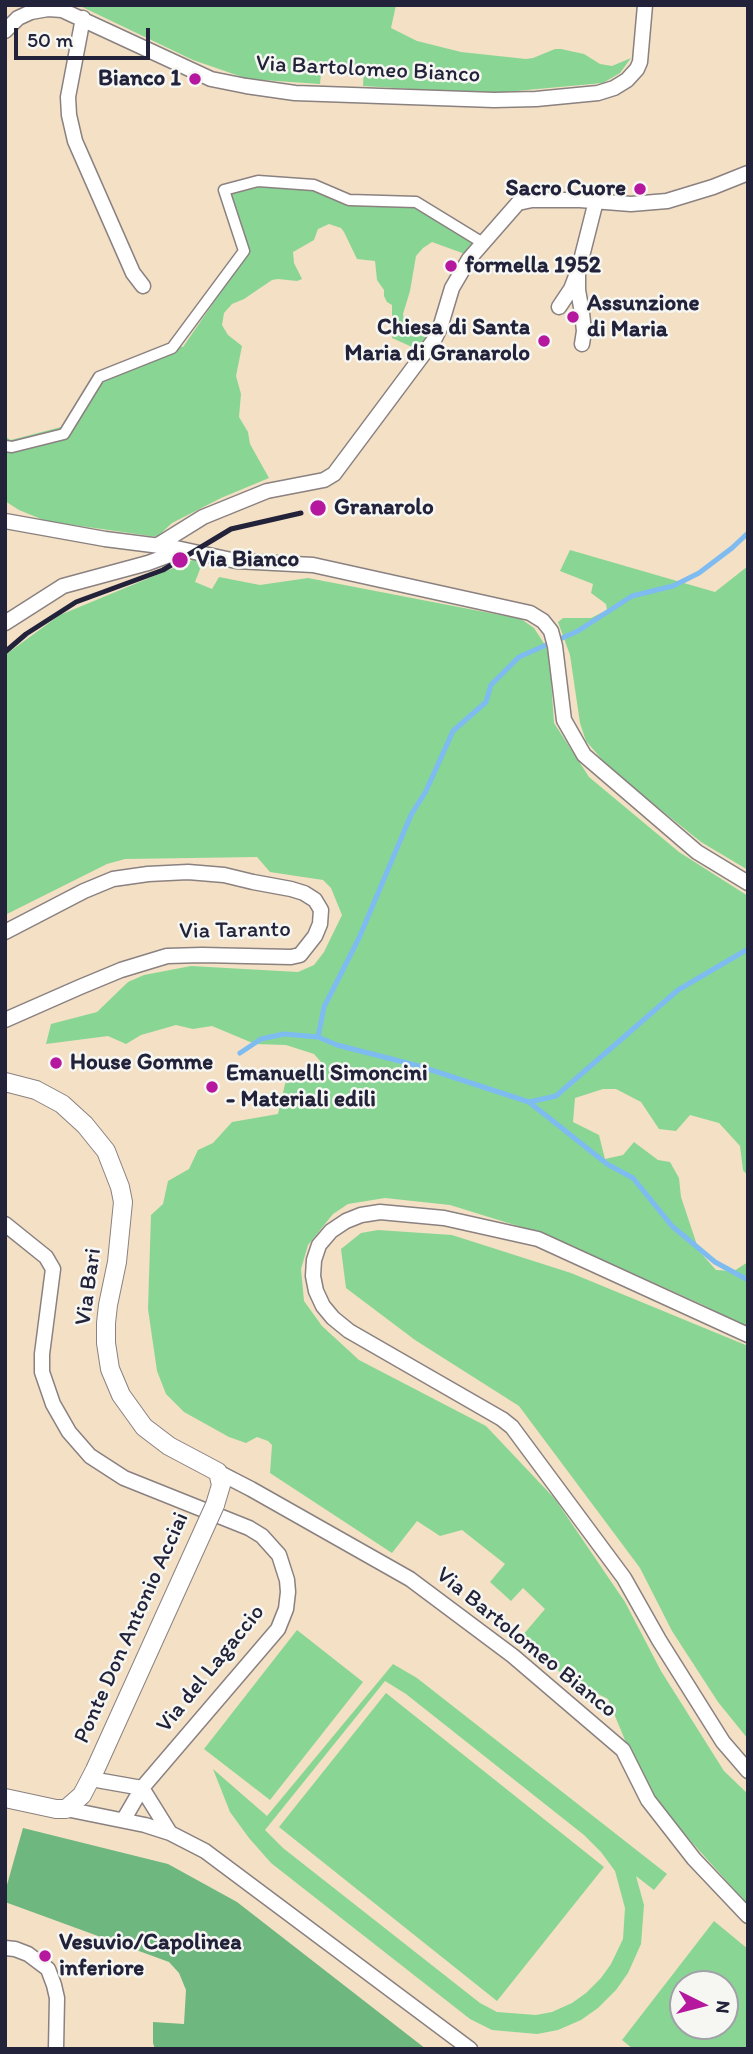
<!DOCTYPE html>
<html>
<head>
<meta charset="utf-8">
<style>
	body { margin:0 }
	#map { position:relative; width:753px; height:2054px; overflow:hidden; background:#f3e0c5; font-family:Itim,sans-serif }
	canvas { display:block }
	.frame { position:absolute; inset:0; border:7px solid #22223b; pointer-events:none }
	.north { position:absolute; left:669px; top:1970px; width:70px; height:70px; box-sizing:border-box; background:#f6f6f2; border:2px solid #a1a1a9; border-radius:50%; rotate:96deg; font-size:19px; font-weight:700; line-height:28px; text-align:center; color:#22223b }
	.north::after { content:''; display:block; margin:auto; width:24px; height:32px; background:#b5179e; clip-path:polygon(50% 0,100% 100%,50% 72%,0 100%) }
	.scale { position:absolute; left:14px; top:28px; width:136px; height:32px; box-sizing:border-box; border:4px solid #22223b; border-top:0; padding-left:9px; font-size:21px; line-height:24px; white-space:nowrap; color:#22223b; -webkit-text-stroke:5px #f6f6f2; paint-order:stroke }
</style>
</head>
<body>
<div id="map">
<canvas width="753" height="2054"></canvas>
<div class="frame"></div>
<div class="north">N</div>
<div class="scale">50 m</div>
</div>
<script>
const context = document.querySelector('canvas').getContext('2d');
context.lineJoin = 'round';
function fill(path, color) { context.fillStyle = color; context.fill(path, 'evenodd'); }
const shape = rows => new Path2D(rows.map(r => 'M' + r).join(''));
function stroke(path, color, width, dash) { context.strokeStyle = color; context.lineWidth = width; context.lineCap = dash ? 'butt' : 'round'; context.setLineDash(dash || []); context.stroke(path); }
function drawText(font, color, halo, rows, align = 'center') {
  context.font = font + ' Itim,sans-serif'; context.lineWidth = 5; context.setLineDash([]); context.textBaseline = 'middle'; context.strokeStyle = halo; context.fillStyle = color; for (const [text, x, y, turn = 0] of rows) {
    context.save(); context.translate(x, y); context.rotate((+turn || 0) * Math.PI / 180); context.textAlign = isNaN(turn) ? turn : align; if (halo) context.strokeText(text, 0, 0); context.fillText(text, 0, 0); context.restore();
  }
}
const green = shape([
	[78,5,396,5,391,28,417,41,461,52,526,59,533,58,555,49,561,49,584,54,600,64,612,66,631,58,620,73,603,83,505,92,461,92,363,86,364,66,322,64,320,84,248,79,193,60],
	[268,185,311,190,414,206,475,244,465,254,432,242,423,248,416,256,410,291,403,314,404,319,408,323,433,327,419,350,392,338,392,305,387,302,384,296,384,290,377,280,375,261,357,259,344,232,341,228,329,224,318,229,314,240,293,252,294,263,302,279,297,281,278,279,272,280,244,299,232,304,224,313,222,325,228,335,242,346,236,376,241,394,239,417,248,432,250,444,269,478,221,498,172,523,157,537,46,521,19,510,5,501,5,437,11,440,61,427,93,375,169,344,183,347,249,251,231,194],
	[570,550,715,592,748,566,748,870,701,842,611,770,586,741,580,723,570,655,558,622,563,618,591,618,607,610,606,604,591,593,593,584,560,571],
	[195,559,202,564,195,582,212,589,219,577,260,585,308,578,521,619,534,628,549,651,554,723,589,777,679,852,748,896,748,1176,743,1170,740,1146,719,1123,690,1115,676,1131,659,1129,641,1102,616,1089,603,1089,575,1098,573,1122,599,1135,605,1159,623,1155,634,1142,658,1160,670,1162,679,1178,681,1197,699,1251,716,1270,734,1271,748,1262,748,1328,701,1304,547,1235,450,1205,385,1198,348,1204,333,1214,308,1245,301,1269,304,1301,322,1326,359,1360,486,1426,555,1499,625,1602,661,1671,724,1771,748,1794,748,1905,671,1819,639,1774,608,1699,569,1680,525,1642,522,1636,545,1609,523,1588,511,1601,490,1582,505,1564,462,1530,440,1536,417,1521,392,1553,270,1473,272,1445,268,1441,257,1437,246,1443,229,1437,184,1412,166,1394,157,1371,148,1309,151,1215,163,1204,168,1181,189,1169,198,1150,213,1143,232,1122,278,1114,286,1080,319,1067,321,1062,314,1054,286,1045,255,1044,212,1026,193,1029,176,1025,141,1035,126,1044,108,1036,46,1044,51,1024,97,1012,128,982,144,975,191,966,298,972,314,965,324,952,342,915,331,888,323,880,270,872,257,857,125,859,107,864,5,915,5,655,60,615],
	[378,1230,452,1235,571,1273,748,1346,748,1739,718,1702,672,1631,640,1568,519,1406,415,1340,346,1288,341,1249,361,1233],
	[297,1630,363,1682,270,1800,204,1749],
	[393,1664,417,1678,667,1874,654,1890,636,1876,644,1905,641,1944,628,1973,616,1990,598,2008,581,2020,558,2030,537,2034,492,2030,470,2019,271,1863,249,1838,230,1812,213,1769,267,1816],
	[385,1681,406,1694,584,1835,601,1852,615,1871,625,1908,623,1939,611,1964,601,1978,586,1993,572,2003,552,2012,536,2015,497,2012,480,2003,283,1848,265,1830],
	[386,1693,604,1867,497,2001,279,1827],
	[714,1921,748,1949,748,2049,633,2049,622,2040],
	[683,1984,725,1984,725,2026,683,2026]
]);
const forest = shape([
	[23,1828,168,1864,237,1902,426,2049,155,2049,153,2043,153,2022,184,2024,186,1990,179,1973,169,1962,5,1902,5,1892]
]);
const stream = shape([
	[318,1037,324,1007,359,938,411,815,426,791,453,731,486,702,491,685,519,657,578,631,632,596,673,586,699,573,732,548,748,533],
	[240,1053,261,1039,284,1034,318,1037,337,1045,419,1066,529,1102,607,1164,633,1178,672,1226,715,1262,748,1280],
	[529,1102,556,1096,678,990,748,949]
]);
const pedestrian = shape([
	[5,446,12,447,64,434,99,377,172,348,244,251,224,190,258,181,314,185,349,200,416,202,483,243]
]);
const minor = shape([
	[83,18,68,97,69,115,75,141,133,273,143,286],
	[5,31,18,18,31,12,48,9,62,10,211,79,246,86,295,93,494,100,536,99,598,93,614,88,627,80,637,69,640,62,645,5],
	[559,307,571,289,576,276],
	[582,344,584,331,582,313,578,290,578,272,596,201],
	[5,521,105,539,176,548,236,561,313,565,530,613,543,621,551,631,555,646,564,720,584,755,697,852,748,883],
	[158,545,203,517,267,491,324,480,334,474,434,340,440,328,452,288,469,259,518,203,532,200,580,200,631,204,667,201,713,187,748,173],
	[5,623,63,586,148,563,167,556,176,548],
	[5,932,84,891,113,879,148,874,188,872,224,875,253,882,291,889,304,893,315,900,321,910,320,924,315,936,300,955,291,957,202,955,167,956,121,970,80,987,5,1020],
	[5,1224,46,1257,53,1269,42,1354,42,1372,53,1404,69,1432,90,1456,124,1478,249,1528,262,1536,279,1555,287,1580,288,1592,286,1609,278,1629,142,1788,124,1819],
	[748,1335,538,1239,444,1218,380,1212,361,1215,346,1221,331,1231,319,1245,314,1260,313,1276,316,1291,323,1306,333,1318,349,1331,502,1419,512,1427,624,1578,659,1640,723,1742,748,1771],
	[218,1472,251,1489,410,1579,513,1656,623,1750,648,1800,694,1859,748,1916],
	[91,1779,142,1788,170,1833],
	[66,1809,145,1825,170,1833,205,1851,470,2049],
	[5,1948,15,1949,28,1954,48,1969,54,1985,57,1998,56,2049]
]);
const tertiary = shape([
	[5,1082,36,1090,62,1104,85,1125,106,1151,120,1187,123,1202,117,1262,108,1305,106,1323,106,1343,110,1369,121,1395,144,1427,169,1446,218,1472,221,1485,215,1505],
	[5,1798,56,1809,66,1809,82,1795,95,1770]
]);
const rail = shape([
	[5,652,26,634,76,602,163,570,231,529,301,513]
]);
const tertiaryBridge = shape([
	[95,1770,215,1505]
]);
const markers = [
	[195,79,7,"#b5179e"],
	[640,189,7,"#b5179e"],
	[451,266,7,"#b5179e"],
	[573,317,7,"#b5179e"],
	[544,341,7,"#b5179e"],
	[318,508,9,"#b5179e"],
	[180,560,9,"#b5179e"],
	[56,1063,7,"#b5179e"],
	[212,1087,7,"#b5179e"],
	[45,1956,7,"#b5179e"]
];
const streetNames = [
	["Via Bartolomeo Bianco",368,70,3],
	["Via Taranto",235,931,-1],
	["Via Bari",89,1287,-82],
	["Ponte Don Antonio Acciai",132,1628,-66],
	["Via Bartolomeo Bianco",526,1643,39],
	["Via del Lagaccio",211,1669,-51]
];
const poiNames = [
	["Bianco 1",181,79,"right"],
	["Sacro Cuore",626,189,"right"],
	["formella 1952",465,266],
	["Assunzione",587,304],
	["di Maria",587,330],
	["Chiesa di Santa",530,328,"right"],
	["Maria di Granarolo",530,354,"right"],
	["Granarolo",334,508],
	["Via Bianco",196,560],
	["House Gomme",70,1063],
	["Emanuelli Simoncini",226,1074],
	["- Materiali edili",226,1100],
	["Vesuvio/Capolinea",59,1943],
	["inferiore",59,1969]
];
fill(green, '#89d694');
fill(forest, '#6eb77e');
stroke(stream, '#7ebbf1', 5);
stroke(pedestrian, '#8a8180', 13);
stroke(minor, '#8a8180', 17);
stroke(tertiary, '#8a8180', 20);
stroke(pedestrian, '#fff', 10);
stroke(minor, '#fff', 14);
stroke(tertiary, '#fff', 18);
stroke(rail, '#22223b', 5);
stroke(tertiaryBridge, '#8a8180', 20, []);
stroke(tertiaryBridge, '#fff', 18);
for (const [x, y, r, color] of markers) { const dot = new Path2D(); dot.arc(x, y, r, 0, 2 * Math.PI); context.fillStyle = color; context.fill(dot); stroke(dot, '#f6f6f2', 2.5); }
drawText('23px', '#22223b', '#f6f6f2', streetNames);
drawText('bold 23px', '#22223b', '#f6f6f2', poiNames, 'left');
</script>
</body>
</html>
